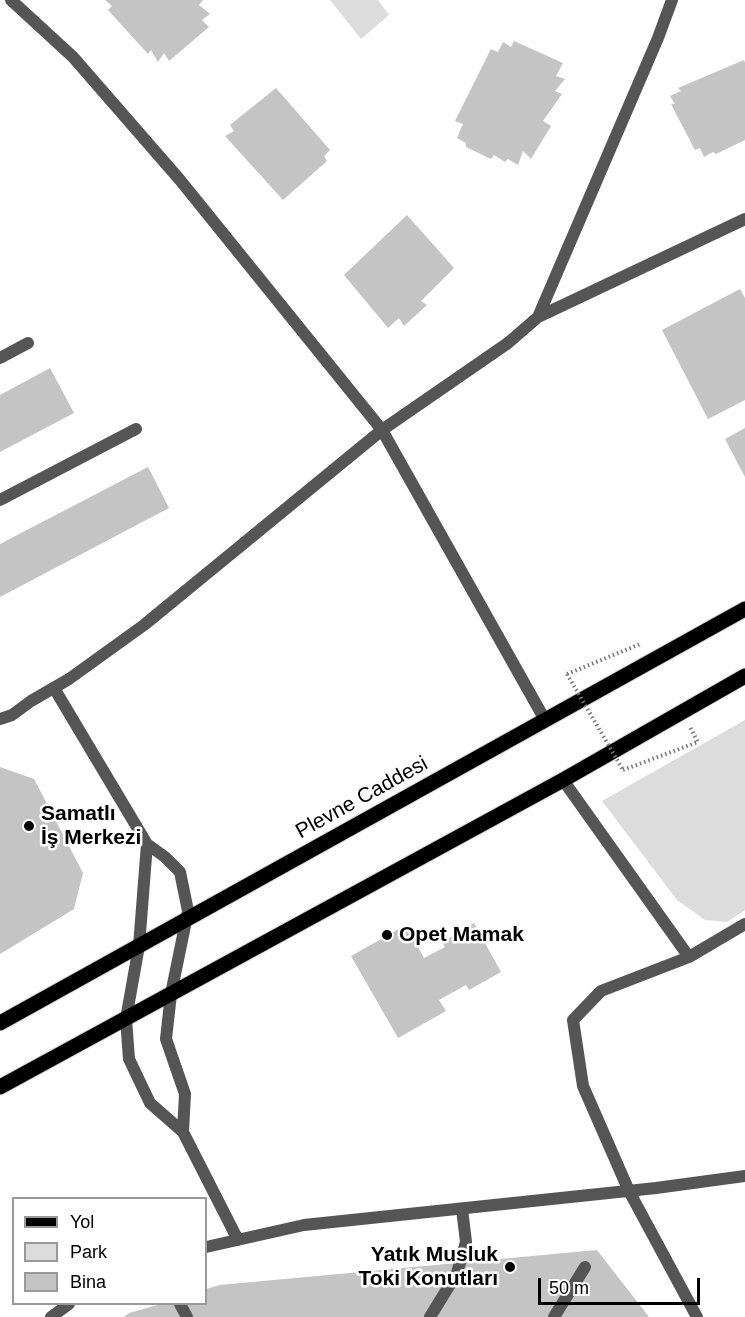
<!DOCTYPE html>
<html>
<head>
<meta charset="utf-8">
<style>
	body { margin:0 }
	#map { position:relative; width:745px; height:1317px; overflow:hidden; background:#fff; font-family:Arial,sans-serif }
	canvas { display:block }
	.legend { position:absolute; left:12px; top:1197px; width:195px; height:108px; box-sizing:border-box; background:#fff; border:2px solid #999; margin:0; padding:8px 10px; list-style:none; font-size:18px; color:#000 }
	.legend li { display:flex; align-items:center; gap:12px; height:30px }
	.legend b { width:30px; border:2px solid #999 }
	.scale { position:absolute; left:538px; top:1278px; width:162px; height:27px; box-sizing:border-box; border:3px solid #000; border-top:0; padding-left:8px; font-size:18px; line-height:21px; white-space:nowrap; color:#000; -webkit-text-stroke:4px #fff; paint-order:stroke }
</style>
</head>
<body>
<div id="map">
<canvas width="745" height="1317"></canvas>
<ul class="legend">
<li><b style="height:8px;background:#000"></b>Yol</li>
<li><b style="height:16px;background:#dcdcdc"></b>Park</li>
<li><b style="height:16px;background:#c4c4c4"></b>Bina</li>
</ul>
<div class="scale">50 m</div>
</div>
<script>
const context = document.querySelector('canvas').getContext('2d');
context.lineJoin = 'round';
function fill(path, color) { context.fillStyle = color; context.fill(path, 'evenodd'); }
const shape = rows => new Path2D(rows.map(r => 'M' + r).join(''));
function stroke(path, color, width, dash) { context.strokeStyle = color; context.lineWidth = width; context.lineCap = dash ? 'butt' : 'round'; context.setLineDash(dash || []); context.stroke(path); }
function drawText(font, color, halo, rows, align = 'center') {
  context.font = font + ' Arial,sans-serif'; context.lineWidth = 5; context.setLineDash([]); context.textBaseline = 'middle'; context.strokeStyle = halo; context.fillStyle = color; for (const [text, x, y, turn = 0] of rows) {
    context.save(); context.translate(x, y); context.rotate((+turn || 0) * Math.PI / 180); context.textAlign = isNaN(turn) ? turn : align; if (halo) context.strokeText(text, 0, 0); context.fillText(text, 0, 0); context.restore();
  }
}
const green = shape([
	[330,0,378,0,389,15,361,39],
	[745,720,745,910,727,922,705,920,677,900,602,801]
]);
const building = shape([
	[105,0,203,0,199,5,210,14,202,20,209,27,169,61,164,53,158,62,151,50,148,54,108,10,112,6],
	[514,41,563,63,556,76,565,79,555,91,562,94,543,121,551,126,531,159,523,151,518,165,508,159,505,162,494,155,491,159,466,147,466,143,457,138,463,124,455,121,491,49,498,52,503,42,511,47],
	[744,60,745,63,745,140,716,154,713,152,704,157,700,148,695,150,671,104,675,104,670,96,681,91,678,88],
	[276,88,330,150,324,156,327,161,283,200,225,136,234,131,230,125],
	[407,215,454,268,421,301,427,305,404,326,399,318,388,328,344,275],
	[740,289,745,298,745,400,708,419,662,330],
	[50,368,74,413,0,452,0,395],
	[745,428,745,477,725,439],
	[148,467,169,508,0,597,0,544],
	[0,767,34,779,83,873,74,909,0,954],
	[474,923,501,972,469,990,466,985,439,1000,446,1011,398,1038,351,956,406,925,424,958,445,947,442,942],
	[597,1250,649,1317,124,1317,129,1313,161,1304,206,1304,206,1289,220,1285]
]);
const path = shape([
	[567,674,640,644,641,646],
	[623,770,698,742,690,727]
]);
const service = shape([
	[0,358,28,343],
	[0,500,136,429],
	[430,1317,457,1273,466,1242,462,1209],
	[554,1317,585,1267]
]);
const minor = shape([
	[11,0,73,57,180,180,382,430,545,720],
	[538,317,658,38,672,0],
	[54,688,147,844,165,857,180,872,188,911,171,994,166,1039,185,1094,183,1132],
	[0,719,12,715,31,701,69,679,144,625,382,430,508,343,538,317,745,219],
	[563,780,689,957],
	[147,844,139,946,126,1019,129,1059,150,1103,183,1132,238,1240],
	[206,1247,304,1225,656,1188,745,1176],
	[180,1304,187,1317],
	[51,1317,69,1304],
	[697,1317,629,1191,583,1086,573,1020,601,991,689,957,745,924]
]);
const primary = shape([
	[0,1023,745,609],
	[0,1087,563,780,745,676]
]);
const pathBridge = shape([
	[567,674,623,770]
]);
const markers = [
	[29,826,6,"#000"],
	[387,935,6,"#000"],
	[510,1267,6,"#000"]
];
const streetNames = [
	["Plevne Caddesi",362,798,-29]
];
const poiNames = [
	["Samatlı",41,814],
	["İş Merkezi",41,838],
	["Opet Mamak",399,935],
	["Yatık Musluk",498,1255,"right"],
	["Toki Konutları",498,1279,"right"]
];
fill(green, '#dcdcdc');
fill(building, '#c4c4c4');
stroke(primary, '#dbdbdb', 17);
stroke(path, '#777', 4, [1.5, 3]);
stroke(service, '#555', 12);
stroke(minor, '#555', 12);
stroke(primary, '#000', 15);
stroke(pathBridge, '#777', 4, [1.5, 3]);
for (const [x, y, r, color] of markers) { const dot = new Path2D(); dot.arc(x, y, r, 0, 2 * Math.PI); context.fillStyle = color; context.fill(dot); stroke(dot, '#fff', 2); }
drawText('21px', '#000', '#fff', streetNames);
drawText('bold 21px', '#000', '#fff', poiNames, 'left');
</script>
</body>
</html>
